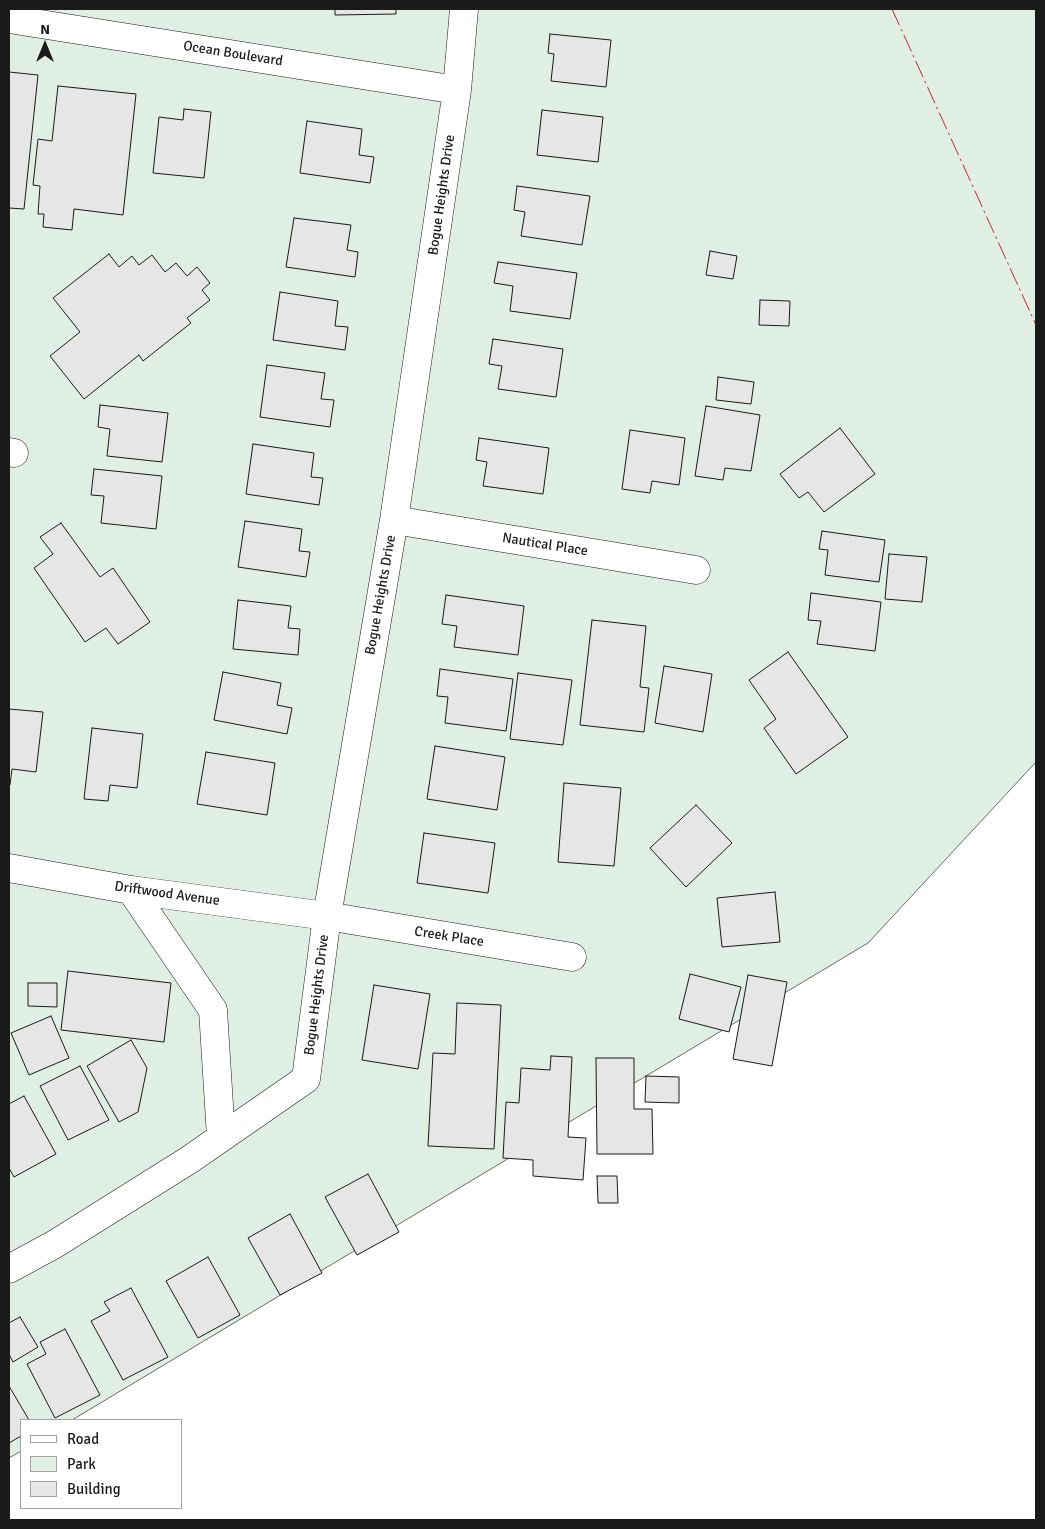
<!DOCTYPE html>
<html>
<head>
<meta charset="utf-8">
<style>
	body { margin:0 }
	#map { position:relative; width:1045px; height:1529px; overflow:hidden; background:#fff; font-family:Signika,sans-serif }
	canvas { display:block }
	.frame { position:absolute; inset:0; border:10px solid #1a1a1a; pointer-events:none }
	.legend { position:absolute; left:20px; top:1419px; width:162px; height:90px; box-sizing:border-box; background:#fff; border:1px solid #a3a3a3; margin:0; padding:6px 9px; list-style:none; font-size:15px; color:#1a1a1a }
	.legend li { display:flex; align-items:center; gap:10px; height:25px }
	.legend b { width:25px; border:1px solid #a3a3a3 }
	.north { position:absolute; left:20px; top:20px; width:50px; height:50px; -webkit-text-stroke:4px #fff; paint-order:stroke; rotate:0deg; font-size:14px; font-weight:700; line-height:20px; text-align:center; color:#1a1a1a }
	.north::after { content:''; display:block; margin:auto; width:18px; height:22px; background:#1a1a1a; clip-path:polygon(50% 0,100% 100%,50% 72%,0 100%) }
</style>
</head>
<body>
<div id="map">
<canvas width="1045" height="1529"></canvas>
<div class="frame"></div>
<ul class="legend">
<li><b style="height:6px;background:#fff"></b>Road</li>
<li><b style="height:14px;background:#e0efe3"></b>Park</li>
<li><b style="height:14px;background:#e6e6e6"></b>Building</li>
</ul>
<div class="north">N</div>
</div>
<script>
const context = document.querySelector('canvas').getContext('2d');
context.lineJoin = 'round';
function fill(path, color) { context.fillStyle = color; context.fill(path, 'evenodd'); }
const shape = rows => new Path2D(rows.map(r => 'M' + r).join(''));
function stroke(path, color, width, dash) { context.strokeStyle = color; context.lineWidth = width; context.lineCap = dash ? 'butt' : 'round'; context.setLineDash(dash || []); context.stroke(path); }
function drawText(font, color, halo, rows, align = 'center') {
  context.font = font + ' Signika,sans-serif'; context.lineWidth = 4; context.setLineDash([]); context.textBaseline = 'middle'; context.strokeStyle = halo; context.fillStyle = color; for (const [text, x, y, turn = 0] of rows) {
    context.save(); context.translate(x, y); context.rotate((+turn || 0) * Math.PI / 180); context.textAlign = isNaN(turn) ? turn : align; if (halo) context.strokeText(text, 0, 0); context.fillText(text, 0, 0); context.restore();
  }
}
const green = shape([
	[9,9,1036,9,1036,762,868,943,72,1420,21,1420,21,1451,9,1458,9,9]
]);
const building = shape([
	[335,9,396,9,396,14,335,15,335,9],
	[550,34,611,40,606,87,551,81,554,54,548,53,550,34],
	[9,72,38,75,24,209,9,208,9,72],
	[58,86,136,94,123,215,74,209,72,230,43,227,44,214,38,214,40,186,33,185,38,139,52,141,58,86],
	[184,109,211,112,204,178,153,173,159,117,183,120,184,109],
	[542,110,603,117,598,162,537,155,542,110],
	[307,121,362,129,359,155,374,157,370,183,300,173,307,121],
	[517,186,590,196,582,245,521,236,525,212,514,210,517,186],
	[294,218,351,225,347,250,358,252,355,277,286,267,294,218],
	[710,251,737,256,733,279,706,275,710,251],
	[109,254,119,267,132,256,139,265,152,255,165,272,176,263,187,276,197,267,210,283,202,290,210,300,187,318,191,323,143,361,139,355,84,399,50,356,80,332,53,298,109,254],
	[498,262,577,273,570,319,510,311,513,286,494,283,498,262],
	[280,292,338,301,335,326,348,327,345,350,273,340,280,292],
	[760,300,790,301,789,326,759,325,760,300],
	[493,339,563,349,556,397,498,389,502,366,489,364,493,339],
	[267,365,325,373,321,399,334,400,330,427,260,417,267,365],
	[718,377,754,382,751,404,716,400,718,377],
	[100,405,168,413,162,462,107,456,110,429,98,427,100,405],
	[706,406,760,415,751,471,725,468,723,480,695,476,706,406],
	[840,428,875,474,824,512,808,492,799,498,780,474,840,428],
	[630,430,685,438,679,485,652,481,650,493,622,489,630,430],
	[479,438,549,448,543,494,483,486,487,462,476,460,479,438],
	[253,444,314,453,311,477,323,478,319,505,246,494,253,444],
	[94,469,162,476,156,529,101,523,104,496,91,495,94,469],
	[245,521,302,529,299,551,310,552,306,577,238,567,245,521],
	[61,523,100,577,113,568,150,622,118,644,106,628,85,642,34,568,53,554,40,537,61,523],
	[822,531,885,540,879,582,825,575,828,550,819,549,822,531],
	[889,554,927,557,922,602,885,599,889,554],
	[811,593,881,602,875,651,817,644,821,621,808,620,811,593],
	[446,595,524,606,518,655,454,647,457,626,442,624,446,595],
	[238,600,291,606,288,628,300,629,298,655,233,649,238,600],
	[592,620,646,626,640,687,649,688,644,732,580,725,592,620],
	[788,652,848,737,796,774,764,728,776,719,749,680,788,652],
	[664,666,712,674,703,732,655,723,664,666],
	[440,669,513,679,506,731,445,723,448,697,437,696,440,669],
	[223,672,281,683,277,705,292,708,287,734,214,720,223,672],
	[518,673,572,680,563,745,510,739,518,673],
	[9,709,43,712,36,772,12,769,10,785,9,785,9,709],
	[92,728,143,734,137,788,110,785,108,801,84,799,92,728],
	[435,746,505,757,497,810,427,799,435,746],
	[206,752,275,763,267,815,197,804,206,752],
	[564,783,621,788,614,866,558,862,564,783],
	[696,805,732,843,686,887,650,848,696,805],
	[424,833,495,843,488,893,417,883,424,833],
	[775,892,780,942,722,947,717,898,775,892],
	[68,971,171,983,164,1042,61,1030,68,971],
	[690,974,741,987,729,1032,679,1019,690,974],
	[748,975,787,982,772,1066,733,1059,748,975],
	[28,983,57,983,57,1007,28,1006,28,983],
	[374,985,430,994,418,1069,362,1060,374,985],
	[457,1003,501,1005,494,1149,428,1146,433,1053,455,1054,457,1003],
	[51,1016,69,1058,29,1075,11,1033,51,1016],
	[131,1040,147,1068,138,1112,119,1122,87,1066,131,1040],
	[551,1056,572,1057,568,1137,586,1138,583,1180,533,1176,533,1160,503,1158,506,1102,519,1103,521,1068,550,1070,551,1056],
	[596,1058,634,1058,634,1109,652,1109,653,1154,597,1154,596,1058],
	[80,1066,109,1120,68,1140,40,1086,80,1066],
	[646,1076,679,1077,679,1103,645,1102,646,1076],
	[24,1096,56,1154,14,1177,9,1168,9,1104,24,1096],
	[368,1174,399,1232,357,1255,325,1197,368,1174],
	[597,1176,617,1176,618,1203,598,1203,597,1176],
	[290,1214,322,1273,280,1295,248,1238,290,1214],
	[208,1257,240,1315,198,1338,166,1281,208,1257],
	[131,1288,168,1357,123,1380,91,1321,110,1311,104,1302,131,1288],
	[20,1317,38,1347,13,1362,9,1354,9,1323,20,1317],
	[65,1329,100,1395,55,1418,27,1364,46,1354,40,1342,65,1329],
	[9,1386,29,1420,21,1420,21,1436,9,1443,9,1386]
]);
const street = shape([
	[9,19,457,90],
	[9,452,14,453],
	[394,520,696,570],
	[9,868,131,890,327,916,572,957],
	[131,890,213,1010,221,1137],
	[9,1269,55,1244,189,1160,306,1079,327,916,394,520,457,90,464,9]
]);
const power = shape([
	[892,9,1036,325]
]);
const streetNames = [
	["Ocean Boulevard",233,54,9],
	["Bogue Heights Drive",442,195,-82],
	["Nautical Place",545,545,9],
	["Bogue Heights Drive",381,595,-80],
	["Driftwood Avenue",167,894,8],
	["Creek Place",449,937,9],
	["Bogue Heights Drive",317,995,-83]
];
fill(green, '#e0efe3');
stroke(green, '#6a6a6a', 1);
fill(building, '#e6e6e6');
stroke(building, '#1a1a1a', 1);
stroke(street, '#1a1a1a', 29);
stroke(street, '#fff', 28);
stroke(power, '#c62828', 1, [18, 4, 2.5, 4]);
drawText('14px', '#1a1a1a', '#fff', streetNames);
</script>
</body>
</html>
